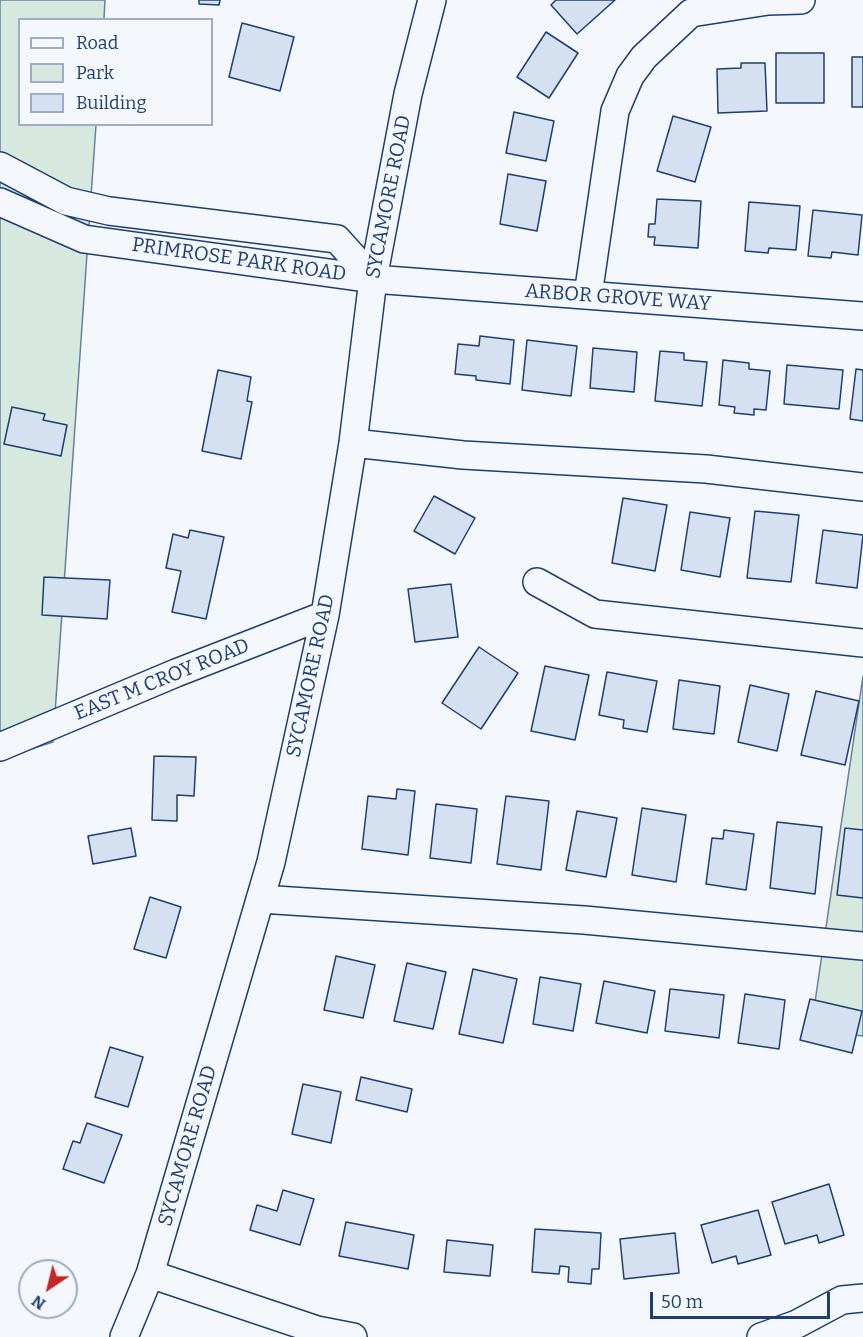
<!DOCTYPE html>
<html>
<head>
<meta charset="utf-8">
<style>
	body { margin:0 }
	#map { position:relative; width:863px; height:1337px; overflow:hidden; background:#f4f7fb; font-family:Bitter,serif }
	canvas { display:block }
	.legend { position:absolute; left:18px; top:18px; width:195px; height:108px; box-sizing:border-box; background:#f4f7fb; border:2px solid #9eadc5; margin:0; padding:8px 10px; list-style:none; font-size:18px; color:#1d3f73 }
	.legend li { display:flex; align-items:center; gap:12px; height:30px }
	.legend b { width:30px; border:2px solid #9eadc5 }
	.north { position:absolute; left:18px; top:1259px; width:60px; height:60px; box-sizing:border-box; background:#f4f7fb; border:2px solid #9eadc5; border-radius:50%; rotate:215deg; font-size:16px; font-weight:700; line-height:24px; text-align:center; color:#1d3f73 }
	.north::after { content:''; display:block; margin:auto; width:21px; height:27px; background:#c62828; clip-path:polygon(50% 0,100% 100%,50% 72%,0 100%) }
	.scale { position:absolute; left:650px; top:1292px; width:180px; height:27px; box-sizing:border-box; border:3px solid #1d3f73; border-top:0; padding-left:8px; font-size:18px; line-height:21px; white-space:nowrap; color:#1d3f73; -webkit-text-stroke:4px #f4f7fb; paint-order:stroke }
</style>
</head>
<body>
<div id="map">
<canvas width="863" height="1337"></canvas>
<ul class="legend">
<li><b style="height:8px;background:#f4f7fb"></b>Road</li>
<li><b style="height:16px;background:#d7e8df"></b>Park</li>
<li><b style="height:16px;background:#d5e0f0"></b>Building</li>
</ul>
<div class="north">N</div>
<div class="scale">50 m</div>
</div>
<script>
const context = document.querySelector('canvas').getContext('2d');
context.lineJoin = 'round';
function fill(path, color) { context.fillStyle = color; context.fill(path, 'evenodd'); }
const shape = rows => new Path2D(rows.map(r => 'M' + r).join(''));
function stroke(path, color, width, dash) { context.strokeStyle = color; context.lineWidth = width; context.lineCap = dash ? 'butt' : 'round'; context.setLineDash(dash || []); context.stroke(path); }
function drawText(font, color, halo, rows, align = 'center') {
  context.font = font + ' Bitter,serif'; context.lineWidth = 4.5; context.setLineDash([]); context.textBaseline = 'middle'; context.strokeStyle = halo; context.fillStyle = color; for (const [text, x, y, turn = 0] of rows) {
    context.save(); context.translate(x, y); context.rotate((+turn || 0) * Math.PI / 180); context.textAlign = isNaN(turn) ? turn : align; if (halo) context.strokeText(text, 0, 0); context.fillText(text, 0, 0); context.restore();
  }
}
const green = shape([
	[0,0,105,0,104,19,20,20,20,124,96,125,53,742,0,759,0,0],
	[863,676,863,1036,811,1029,863,676]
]);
const building = shape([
	[199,0,220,0,219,5,199,4,199,0],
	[556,0,615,0,577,34,551,5,556,0],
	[242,23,294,37,280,91,229,77,242,23],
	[546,32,578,53,549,98,517,77,546,32],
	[776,53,824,53,824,103,776,103,776,53],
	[852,57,863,57,863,107,852,107,852,57],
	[741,63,765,63,767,111,718,113,717,69,741,68,741,63],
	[514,112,554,121,546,161,506,153,514,112],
	[673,116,711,127,695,182,657,171,673,116],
	[508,174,546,181,537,231,500,224,508,174],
	[657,199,701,201,698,248,654,245,655,237,648,237,649,224,655,224,657,199],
	[749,202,800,206,796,250,769,248,768,253,745,251,749,202],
	[813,210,862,215,858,255,832,252,831,258,808,256,813,210],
	[480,336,514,340,510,384,476,380,476,376,455,374,458,344,479,346,480,336],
	[527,340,577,346,571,396,522,390,527,340],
	[593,348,637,352,634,392,590,388,593,348],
	[660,351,684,353,684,360,707,362,702,406,655,401,660,351],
	[723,360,749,363,749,369,770,371,766,410,754,409,754,415,734,413,735,407,719,405,723,360],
	[787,365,843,370,839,409,784,404,787,365],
	[856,369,863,370,863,421,850,419,856,369],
	[218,370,251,377,247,401,252,402,241,459,202,451,218,370],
	[12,407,45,414,43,420,67,425,61,456,4,444,12,407],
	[434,496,475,518,455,554,414,531,434,496],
	[623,498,667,505,655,571,612,563,623,498],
	[755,511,799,515,791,582,747,578,755,511],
	[690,512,730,518,720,577,681,570,690,512],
	[190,530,224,537,206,619,172,612,181,571,166,568,173,534,188,538,190,530],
	[823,530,863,535,857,588,816,583,823,530],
	[44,577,110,580,107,619,42,615,44,577],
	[451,584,458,637,415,642,408,589,451,584],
	[479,647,518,673,481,729,442,703,479,647],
	[545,666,589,675,575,740,531,731,545,666],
	[607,672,657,681,647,732,623,728,624,720,599,715,607,672],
	[679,680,720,686,714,734,673,729,679,680],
	[750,685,789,694,777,751,738,742,750,685],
	[816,691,859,701,845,765,801,755,816,691],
	[154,756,196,757,194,796,177,795,177,821,152,820,154,756],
	[397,789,415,791,408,855,362,849,368,796,396,799,397,789],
	[506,796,549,801,541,870,497,864,506,796],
	[436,804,477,809,471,863,430,858,436,804],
	[642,808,686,815,676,882,632,875,642,808],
	[577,811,617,818,606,877,566,870,577,811],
	[777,822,822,827,815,894,770,888,777,822],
	[131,828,136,856,93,864,88,836,131,828],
	[845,828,863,830,863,898,837,895,845,828],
	[724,830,754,834,746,890,706,884,712,838,723,839,724,830],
	[150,897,181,907,166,958,134,949,150,897],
	[336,956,375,965,363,1018,324,1010,336,956],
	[407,963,446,972,433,1029,394,1021,407,963],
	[473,969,517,979,503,1043,459,1034,473,969],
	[540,977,581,984,573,1031,533,1024,540,977],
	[604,981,655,991,647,1033,596,1023,604,981],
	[670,989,724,995,719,1038,665,1031,670,989],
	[745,994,785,1000,779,1049,738,1043,745,994],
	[810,999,862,1011,852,1053,800,1040,810,999],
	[110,1047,143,1057,128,1107,95,1097,110,1047],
	[361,1077,412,1089,407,1112,356,1100,361,1077],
	[303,1084,341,1092,331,1143,292,1134,303,1084],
	[87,1123,122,1135,104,1183,63,1169,73,1141,80,1143,87,1123],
	[829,1184,844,1235,819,1243,817,1235,785,1244,772,1202,829,1184],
	[283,1190,314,1199,300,1245,250,1230,257,1205,277,1211,283,1190],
	[758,1210,771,1255,738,1264,736,1256,712,1263,701,1225,758,1210],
	[346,1222,414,1235,408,1269,339,1256,346,1222],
	[535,1229,601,1233,599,1269,592,1269,591,1284,568,1282,569,1267,560,1266,559,1274,532,1272,535,1229],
	[675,1233,679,1273,624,1279,620,1239,675,1233],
	[447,1240,493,1245,490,1276,444,1272,447,1240]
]);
const minor = shape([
	[0,166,66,201,109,211,337,239,373,279],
	[0,202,84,239,373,279,863,316],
	[588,295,615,111,630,76,644,57,691,13,768,1,801,0],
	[353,443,463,455,706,469,863,487],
	[537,582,595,614,863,643],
	[0,747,176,673,325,615],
	[260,899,584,920,863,946],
	[150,1274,317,1330,353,1337],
	[124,1337,150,1274,271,862,325,615,353,443,373,279,408,94,432,0],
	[761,1337,797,1324,842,1300,863,1298]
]);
const streetNames = [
	["SYCAMORE ROAD",389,197,-79],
	["PRIMROSE PARK ROAD",239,260,8],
	["ARBOR GROVE WAY",618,298,4],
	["SYCAMORE ROAD",311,676,-78],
	["EAST M CROY ROAD",162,680,-22],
	["SYCAMORE ROAD",188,1146,-74]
];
fill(green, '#d7e8df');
stroke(green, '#687fa3', 1.5);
fill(building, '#d5e0f0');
stroke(building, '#1d3f73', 1.5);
stroke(minor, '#1d3f73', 30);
stroke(minor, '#f4f7fb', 27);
drawText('20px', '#1d3f73', '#f4f7fb', streetNames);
</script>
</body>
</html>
